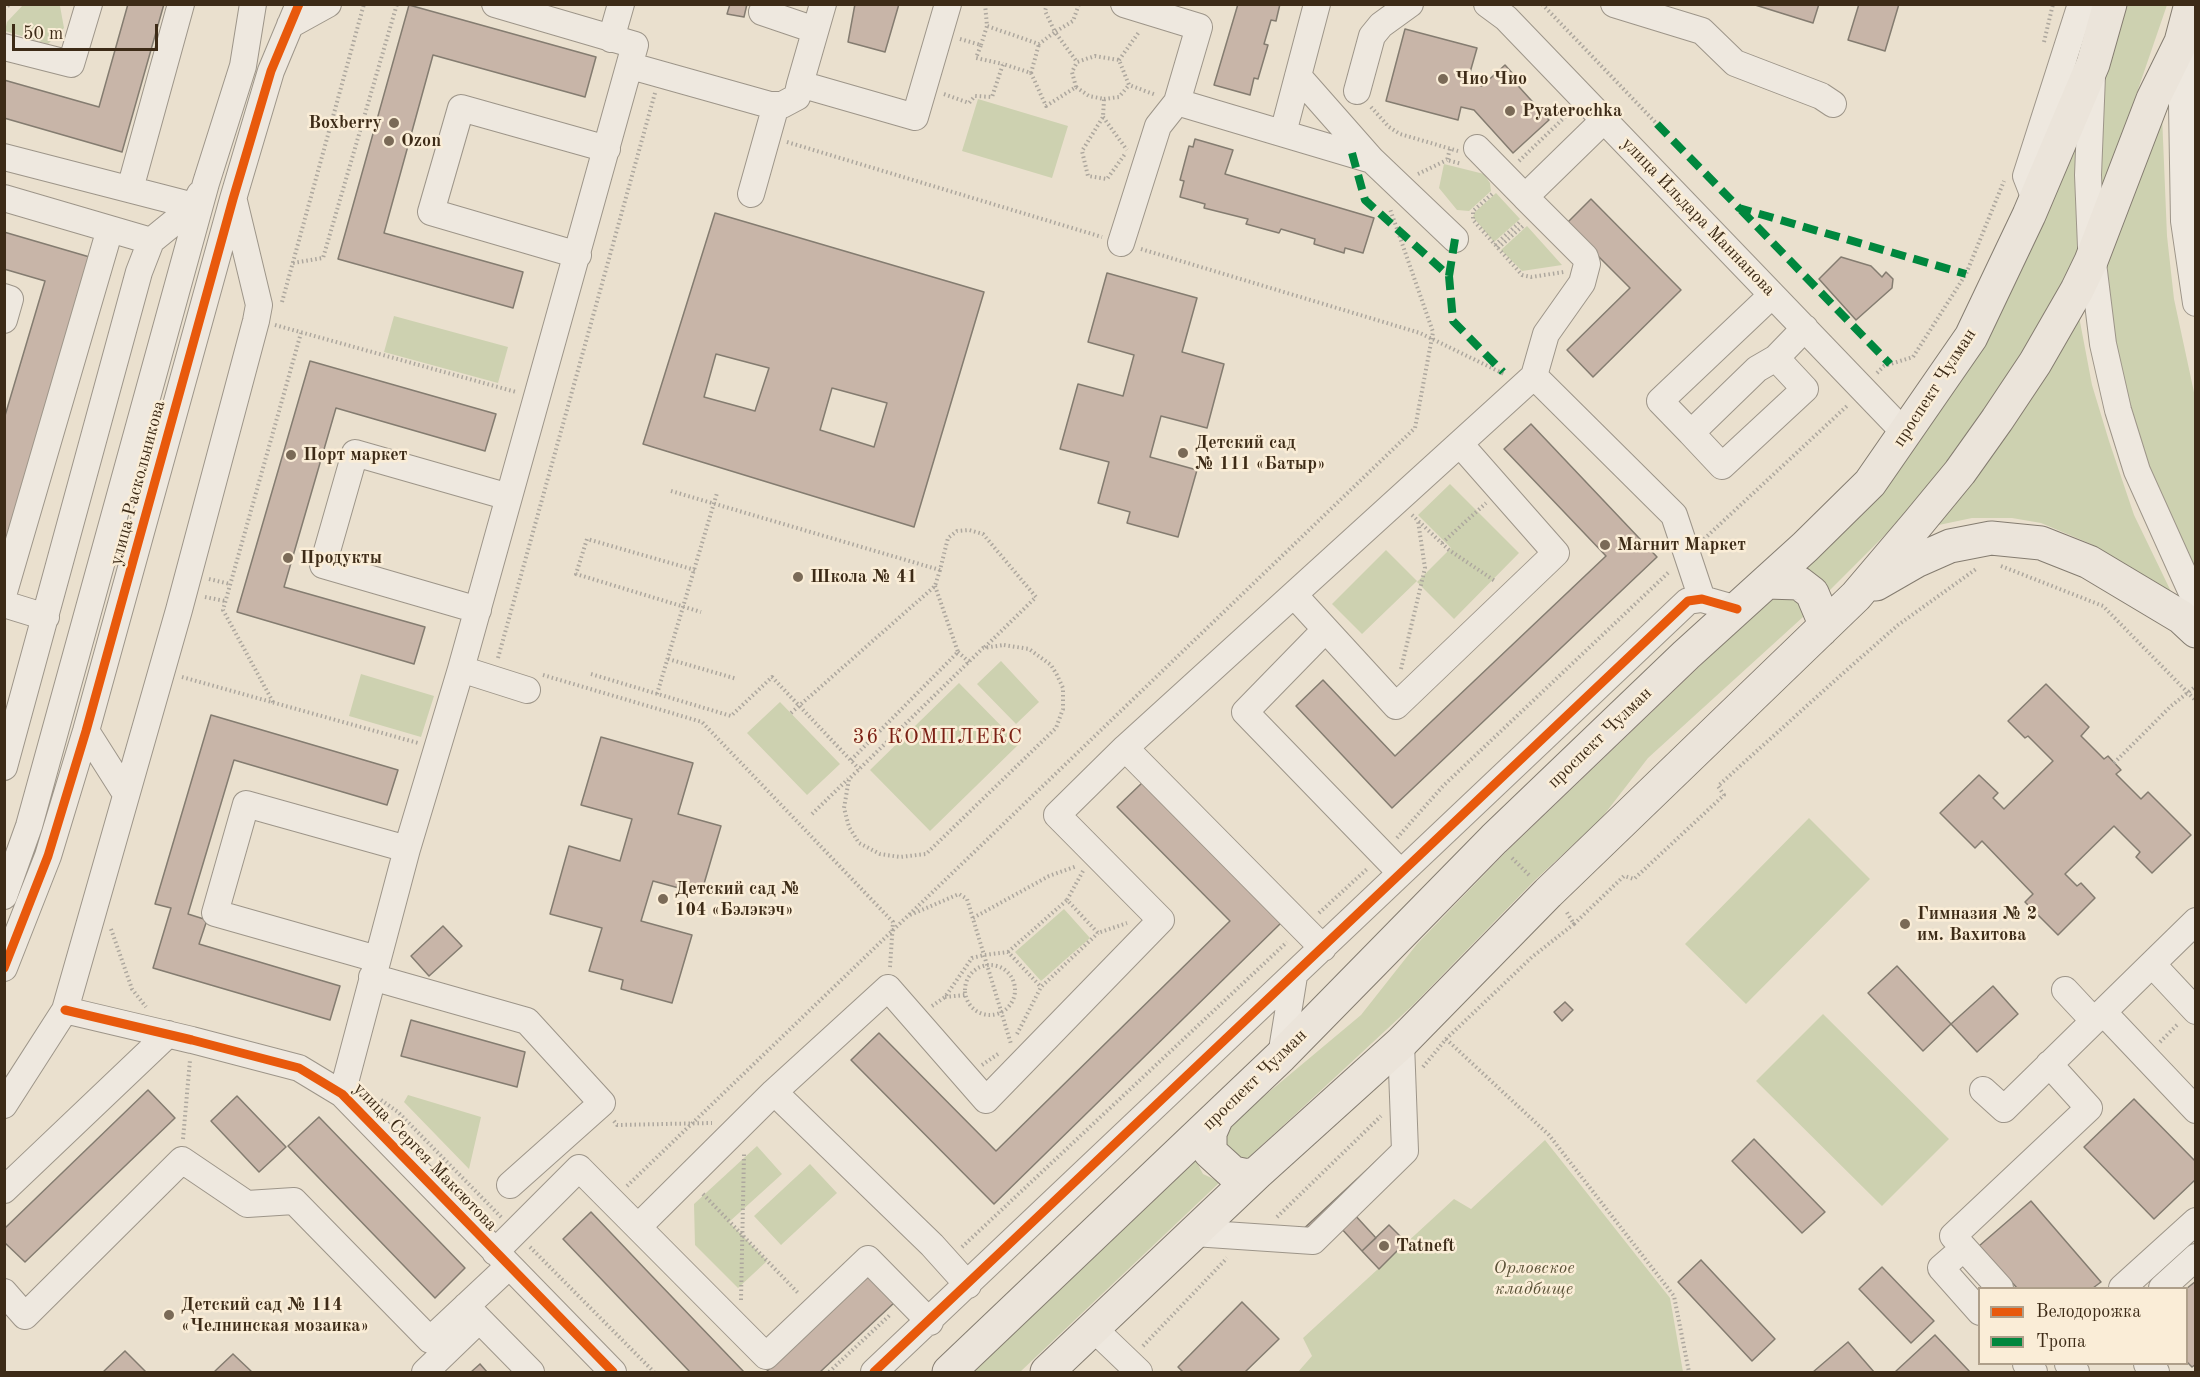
<!DOCTYPE html>
<html>
<head>
<meta charset="utf-8">
<style>
	body { margin:0 }
	#map { position:relative; width:2200px; height:1377px; overflow:hidden; background:#eae0ce; font-family:"Old Standard TT",serif }
	canvas { display:block }
	.frame { position:absolute; inset:0; border:6px solid #3d2b17; pointer-events:none }
	.legend { position:absolute; left:1978px; top:1287px; width:210px; height:78px; box-sizing:border-box; background:#faedd7; border:2px solid #ae9f8a; margin:0; padding:8px 10px; list-style:none; font-size:18px; color:#3d2b17 }
	.legend li { display:flex; align-items:center; gap:12px; height:30px }
	.legend b { width:30px; border:2px solid #ae9f8a }
	.scale { position:absolute; left:12px; top:24px; width:146px; height:27px; box-sizing:border-box; border:3px solid #3d2b17; border-top:0; padding-left:8px; font-size:18px; line-height:21px; white-space:nowrap; color:#3d2b17; -webkit-text-stroke:4px #faedd7; paint-order:stroke }
</style>
</head>
<body>
<div id="map">
<canvas width="2200" height="1377"></canvas>
<div class="frame"></div>
<ul class="legend">
<li><b style="height:8px;background:#e8590c"></b>Велодорожка</li>
<li><b style="height:8px;background:#00873e"></b>Тропа</li>
</ul>
<div class="scale">50 m</div>
</div>
<script>
const context = document.querySelector('canvas').getContext('2d');
context.lineJoin = 'round';
function fill(path, color) { context.fillStyle = color; context.fill(path, 'evenodd'); }
const shape = rows => new Path2D(rows.map(r => 'M' + r).join(''));
function stroke(path, color, width, dash) { context.strokeStyle = color; context.lineWidth = width; context.lineCap = dash ? 'butt' : 'round'; context.setLineDash(dash || []); context.stroke(path); }
function drawText(font, color, halo, rows, align = 'center') {
  context.font = font + ' "Old Standard TT",serif'; context.lineWidth = 5; context.setLineDash([]); context.textBaseline = 'middle'; context.strokeStyle = halo; context.fillStyle = color; for (const [text, x, y, turn = 0] of rows) {
    context.save(); context.translate(x, y); context.rotate((+turn || 0) * Math.PI / 180); context.textAlign = isNaN(turn) ? turn : align; if (halo) context.strokeText(text, 0, 0); context.fillText(text, 0, 0); context.restore();
  }
}
const green = shape([
	[23,5,60,6,64,28,48,44,5,31,7,22],
	[2125,5,2167,5,2099,203,2101,118,2107,65],
	[978,99,1068,126,1052,178,962,151],
	[2162,115,2167,236,2174,299,2195,397,2195,586,2138,439,2123,385,2102,265],
	[2075,141,2079,256,1992,407,1915,505,1825,595,1816,575,1805,567,1864,505],
	[1444,164,1484,174,1490,183,1491,191,1469,211,1457,210,1439,188],
	[1496,193,1520,219,1494,242,1473,217,1475,212],
	[1527,226,1562,265,1522,271,1501,250],
	[2077,306,2092,385,2109,441,2134,515,2178,606,2135,571,2091,544,2041,523,2012,518,1972,518,1934,526],
	[394,316,508,347,498,383,384,352],
	[1450,484,1519,553,1454,619,1417,582,1451,548,1418,515],
	[1386,550,1417,581,1362,634,1332,604],
	[1786,594,1805,607,1803,617,1648,758,1600,820,1534,881,1413,1005,1248,1158,1234,1160,1220,1133,1361,1015,1417,944,1506,852,1774,595],
	[1001,661,1039,702,1016,724,977,684],
	[361,674,434,696,421,737,349,716],
	[959,683,1019,744,930,831,870,770],
	[780,702,840,764,807,795,747,733],
	[1809,818,1870,879,1746,1004,1685,944],
	[1064,909,1090,938,1041,981,1015,952],
	[1823,1014,1949,1139,1882,1206,1756,1081],
	[408,1095,481,1117,469,1169,404,1102],
	[1545,1140,1670,1298,1683,1372,1298,1372,1312,1356,1303,1338,1454,1199,1471,1209],
	[757,1146,782,1174,729,1222,767,1261,738,1288,695,1245,694,1204],
	[1195,1159,1203,1174,1220,1182,1020,1372,966,1372],
	[810,1164,837,1193,781,1245,754,1216]
]);
const building = shape([
	[128,4,164,4,122,152,4,118,4,80,99,107,128,4],
	[730,4,747,4,744,17,727,14,730,4],
	[855,4,899,4,885,52,848,42,855,4],
	[1238,4,1280,4,1276,21,1271,20,1264,44,1268,45,1258,79,1254,78,1250,95,1214,85,1238,4],
	[1752,4,1819,4,1813,23,1752,4],
	[1859,4,1899,4,1885,51,1848,40,1859,4],
	[409,5,596,57,585,97,433,55,384,233,523,272,513,308,338,259,409,5],
	[1405,29,1477,48,1467,83,1482,86,1505,65,1514,75,1511,78,1549,120,1513,153,1474,110,1461,107,1458,120,1386,101,1405,29],
	[1195,139,1233,150,1225,174,1374,218,1363,253,1345,248,1344,253,1314,244,1315,239,1281,229,1279,233,1246,224,1248,219,1204,208,1205,204,1180,197,1184,181,1180,180,1189,146,1193,147,1195,139],
	[1591,199,1681,290,1593,377,1567,350,1630,288,1566,224,1591,199],
	[715,213,984,292,914,527,643,444,715,213],
	[716,354,769,368,755,411,704,397,716,354],
	[832,388,887,403,874,447,820,430,832,388],
	[4,232,93,258,4,559,4,419,45,281,4,269,4,232],
	[1841,257,1871,266,1882,277,1886,272,1893,279,1892,288,1856,320,1819,279,1841,257],
	[1107,273,1197,298,1182,352,1224,364,1207,428,1161,416,1150,457,1197,470,1178,537,1127,523,1130,512,1098,503,1109,462,1060,449,1078,384,1123,396,1134,355,1088,342,1107,273],
	[310,361,496,414,485,451,336,408,284,587,425,627,414,664,237,612,310,361],
	[1531,424,1657,557,1392,808,1296,706,1323,680,1395,756,1606,556,1504,449,1531,424],
	[2046,684,2089,727,2081,736,2104,759,2108,756,2121,770,2116,774,2141,799,2148,792,2191,835,2152,873,2136,857,2140,852,2114,826,2065,874,2077,886,2081,883,2095,898,2058,935,2025,902,2033,894,1982,841,1975,848,1940,813,1979,775,1998,793,1993,798,2004,809,2053,761,2028,736,2025,738,2008,721,2046,684],
	[211,715,398,770,387,805,234,760,188,914,207,920,199,944,340,986,330,1020,153,968,171,908,155,904,211,715],
	[601,737,693,763,678,814,721,826,701,894,653,881,641,921,692,935,672,1003,621,989,623,980,589,971,602,928,550,914,569,846,620,861,632,819,581,805,601,737],
	[1143,782,1282,922,994,1204,851,1060,879,1033,996,1151,1230,921,1117,807,1143,782],
	[443,926,462,946,429,976,411,956,443,926],
	[1897,966,1951,1024,1923,1051,1868,993,1897,966],
	[1993,986,2018,1014,1977,1052,1951,1024,1993,986],
	[1565,1002,1573,1010,1562,1021,1554,1012,1565,1002],
	[411,1020,525,1052,517,1087,401,1056,411,1020],
	[148,1090,175,1118,25,1262,4,1242,4,1229,148,1090],
	[237,1096,286,1147,259,1172,211,1121,237,1096],
	[2134,1099,2196,1162,2196,1179,2154,1219,2084,1147,2134,1099],
	[319,1117,465,1268,435,1298,288,1146,319,1117],
	[1754,1139,1825,1212,1802,1233,1732,1161,1754,1139],
	[1387,1151,1403,1167,1353,1213,1376,1238,1362,1251,1340,1227,1298,1234,1387,1151],
	[2031,1201,2101,1282,2093,1288,2017,1288,1979,1246,2031,1201],
	[591,1212,649,1273,744,1372,690,1372,563,1239,591,1212],
	[1389,1225,1406,1242,1379,1269,1362,1251,1389,1225],
	[1701,1260,1775,1339,1752,1361,1678,1282,1701,1260],
	[1882,1267,1934,1321,1911,1343,1859,1289,1882,1267],
	[869,1275,895,1302,820,1372,766,1372,869,1275],
	[2196,1281,2196,1364,2192,1367,2186,1361,2186,1289,2196,1281],
	[1242,1302,1279,1339,1245,1372,1183,1372,1178,1367,1242,1302],
	[1935,1335,1970,1372,1895,1372,1935,1335],
	[1848,1342,1874,1372,1813,1372,1848,1342],
	[125,1351,146,1372,103,1372,125,1351],
	[233,1354,252,1372,214,1372,233,1354],
	[480,1364,487,1372,471,1372,480,1364]
]);
const path = shape([
	[985,4,987,26,1039,44,1055,32,1077,62,1095,56,1119,60,1129,85,1156,95],
	[1047,4,1045,11,1055,32,1073,21,1079,4],
	[1542,4,1657,124],
	[4,9,10,4],
	[960,39,981,45,976,58,1003,64],
	[2044,42,2053,4],
	[981,45,987,26],
	[1119,60,1139,32],
	[1031,73,1039,44],
	[1076,87,1072,72,1077,62],
	[944,94,969,103,975,96,992,97,1003,64,1031,73,1046,106,1076,87,1089,96,1104,99,1103,117,1082,151,1088,176,1107,179,1125,154],
	[1104,99,1119,97,1129,85],
	[1371,107,1389,127,1400,134,1458,151],
	[1103,117,1127,150],
	[787,142,1102,237],
	[1450,149,1447,160,1462,164],
	[1519,161,1568,114],
	[1418,174,1447,160],
	[1492,194,1473,211,1473,220,1522,275,1531,277,1564,272],
	[1495,245,1521,221],
	[1498,248,1524,225],
	[1141,249,1420,333,1504,374],
	[293,263,323,258,397,4],
	[282,302,364,4],
	[275,325,516,392],
	[1877,373,1884,366,1913,357,1966,274,2004,181],
	[671,491,940,570,948,538,957,531,969,530,983,534,1036,597,984,648],
	[1412,515,1449,550,1495,581],
	[1704,539,1848,405],
	[1442,543,1486,503],
	[2001,566,2103,606,2196,701],
	[695,570,587,539,576,574,701,612],
	[209,579,230,584],
	[205,597,225,601],
	[1004,645,1029,649,1051,665,1057,675,1063,688,1063,709,1056,728,926,854,900,857,880,854,859,843,849,827,844,808,849,779,983,648,1004,645],
	[958,652,969,662],
	[498,658,655,93],
	[668,659,737,679],
	[1401,669,1425,568,1418,521],
	[591,674,731,716,772,677,859,769],
	[543,675,702,722,893,922,890,967],
	[182,677,418,743],
	[657,694,717,493],
	[273,702,223,610,301,333],
	[791,713,935,586,940,570],
	[851,760,958,652,935,586],
	[2114,763,2171,706,2196,686],
	[812,814,848,779],
	[1397,838,1443,786,1670,571],
	[1512,858,1530,876],
	[1083,871,1067,900,1098,933,1127,923],
	[1319,913,1367,869],
	[910,915,959,894,967,899,1011,1044],
	[973,918,1049,876,1077,866],
	[1574,924,1624,876,1634,879,1724,795,1718,786,1841,675,1898,625,1976,569],
	[111,929,132,989,146,1007],
	[1008,952,1067,900],
	'965 990a25 25 0 1 1 50 0a25 25 0 1 1-50 0Z',
	[945,997,965,995],
	[932,1006,945,997,972,958,984,955,1008,952,1041,987],
	[1017,1034,1041,987,1098,933],
	[1446,1039,1549,1135,1674,1296,1689,1372],
	[2160,1042,2178,1024],
	[982,1065,998,1054],
	[1423,1067,1446,1039,1532,957,1574,924,1566,911],
	[381,1100,398,1112,502,1218],
	[614,1121,617,1125,712,1123],
	[183,1139,190,1060],
	[627,1186,1415,428,1433,332,1390,209],
	[703,1194,799,1294],
	[1277,1217,1381,1116],
	[530,1247,654,1372],
	[962,1247,1287,942],
	[741,1300,744,1154],
	[1143,1346,1227,1258],
	[829,1372,891,1314]
]);
const minor = shape([
	[823,4,800,84,915,117,948,4],
	[1124,4,1199,27,1177,102,1372,160],
	[1487,4,1506,18,1906,434],
	[1614,4,1702,31,1735,63,1821,96,1833,104],
	[762,12,815,30],
	[290,25,328,4],
	[611,39,621,4],
	[2181,46,2184,221,2196,303],
	[4,47,71,64,89,4],
	[631,66,770,105,782,105,797,97,800,84],
	[1298,76,1372,160,1455,239],
	[2092,76,2088,175,2091,247,2103,344,2118,410,2137,471,2196,602],
	[1357,91,1372,36,1381,25,1410,4],
	[1283,133,1317,4],
	[1477,148,1525,197],
	[4,157,194,206],
	[130,189,181,4],
	[751,194,776,105],
	[4,198,151,241],
	[2035,199,2026,176,2081,4],
	[1121,243,1158,126,1177,102],
	[578,255,431,212,461,108,607,149],
	[1772,295,1660,401,1691,433,1757,369,1776,358,1805,328],
	[4,297,10,299,4,320],
	[1534,376,1546,334,1582,283,1587,264,1585,257,1525,197,1604,120],
	[1691,433,1722,466,1805,389,1776,358],
	[4,592,110,229],
	[1295,596,1396,706,1556,553,1460,444],
	[4,604,46,617],
	[478,610,323,565,355,453,509,497],
	[1325,630,1245,712,1401,873],
	[461,669,527,690],
	[86,731,126,794],
	[1125,748,1534,376,1674,515,1702,599],
	[4,767,139,272,151,241,194,206,200,194],
	[4,896,29,826,206,183,243,66,253,4],
	[2196,921,2152,964,2196,1011],
	[377,959,215,913,246,804,407,849],
	[4,968,48,856,86,731,233,199,271,71,299,4],
	[372,977,527,1021,602,1103,510,1185],
	[2065,990,2094,1021],
	[65,1010,192,1040,299,1068,342,1094,613,1372],
	[2103,1012,2196,1110],
	[1281,1056,1294,976],
	[1983,1090,2004,1109,2152,964],
	[774,1092,932,1245,968,1285],
	[342,1094,407,849,461,669,635,45,495,4],
	[4,1105,65,1010,179,610,256,321,259,305,234,201],
	[4,1190,168,1034],
	[638,1227,774,1092,888,988,986,1100,1161,920,1057,815,1125,748,1323,948],
	[1194,1233,1313,1241,1405,1151,1401,1043],
	[1964,1248,1941,1268,1980,1312],
	[495,1252,579,1168,766,1356,868,1259,930,1322],
	[2000,1288,1953,1236,2089,1108,2049,1064],
	[2122,1288,2196,1221],
	[2162,1288,2196,1257],
	[4,1292,25,1316,182,1160,247,1204,294,1201,430,1340,509,1266],
	[466,1306,531,1372],
	[1093,1328,1139,1372],
	[2026,1364,2034,1372],
	[2068,1364,2076,1372],
	[2147,1364,2156,1372],
	[425,1372,479,1320],
	[874,1372,1688,601,1702,599,1737,609]
]);
const major = shape([
	[1767,582,1799,583,1812,593,1823,619,1821,630],
	[1876,584,1916,561,1950,546,1991,538,2041,543,2089,562,2181,617,2196,631],
	[1217,1117,1210,1133,1210,1152,1233,1173,1248,1176,1257,1173],
	[949,1372,1281,1056,1494,839,1686,655,1805,547,1870,483,1971,337,2029,215,2093,64,2110,4],
	[1047,1372,1257,1173,1401,1043,1548,893,1856,596,1918,523,1960,472,1997,420,2035,363,2077,290,2091,261,2153,99,2181,42,2191,4]
]);
const quiet = shape([
	[1657,124,1739,208,1966,274],
	[1352,153,1365,200,1449,276,1453,321,1503,372],
	[1741,210,1890,364],
	[1449,276,1455,239]
]);
const cycleway = shape([
	[4,968,48,856,86,731,233,199,271,71,299,4],
	[65,1010,192,1040,299,1068,342,1094,613,1372],
	[874,1372,1688,601,1702,599,1737,609]
]);
const markers = [
	[1443,79,6,"#7a6a57"],
	[1510,111,6,"#7a6a57"],
	[394,123,6,"#7a6a57"],
	[389,141,6,"#7a6a57"],
	[1183,453,6,"#7a6a57"],
	[291,455,6,"#7a6a57"],
	[1605,545,6,"#7a6a57"],
	[288,558,6,"#7a6a57"],
	[798,577,6,"#7a6a57"],
	[663,899,6,"#7a6a57"],
	[1905,924,6,"#7a6a57"],
	[1384,1246,6,"#7a6a57"],
	[169,1315,6,"#7a6a57"]
];
const poiNames = [
	["Чио Чио",1455,79],
	["Pyaterochka",1522,111],
	["Boxberry",382,123,"right"],
	["Ozon",401,141],
	["Детский сад",1195,443],
	["№ 111 «Батыр»",1195,464],
	["Порт маркет",303,455],
	["Магнит Маркет",1617,545],
	["Продукты",300,558],
	["Школа № 41",810,577],
	["Детский сад №",675,889],
	["104 «Бэлэкэч»",675,910],
	["Гимназия № 2",1917,914],
	["им. Вахитова",1917,935],
	["Tatneft",1396,1246],
	["Детский сад № 114",181,1305],
	["«Челнинская мозаика»",181,1326]
];
const streetNames = [
	["улица Ильдара Маннанова",1698,217,46],
	["проспект Чулман",1935,388,-57],
	["улица Раскольникова",138,483,-75],
	["проспект Чулман",1600,738,-44],
	["проспект Чулман",1255,1080,-44],
	["улица Сергея Максютова",425,1157,46]
];
const parkNames = [
	["Орловское",1534,1268],
	["кладбище",1534,1289]
];
const quarterNames = [
	["36 КОМПЛЕКС",938,737]
];
fill(green, '#cdd1b0');
fill(building, '#c8b5a8');
stroke(building, '#847c70', 1.5);
stroke(minor, '#9d9589', 28);
stroke(major, '#847c70', 35);
stroke(path, '#ada79e', 4, [1.5, 3]);
stroke(minor, '#eee8df', 26);
stroke(major, '#ebe4da', 33);
stroke(quiet, '#00873e', 8, [15, 8]);
stroke(cycleway, '#e8590c', 9);
for (const [x, y, r, color] of markers) { const dot = new Path2D(); dot.arc(x, y, r, 0, 2 * Math.PI); context.fillStyle = color; context.fill(dot); stroke(dot, '#faedd7', 2); }
drawText('bold 18px', '#3d2b17', '#faedd7', poiNames, 'left');
drawText('18px', '#3d2b17', '#faedd7', streetNames);
drawText('italic 18px', '#5b5237', '#faedd7', parkNames);
context.letterSpacing = '1.5px';
drawText('21px', '#7a1f14', '#faedd7', quarterNames);
context.letterSpacing = '0px';
</script>
</body>
</html>
